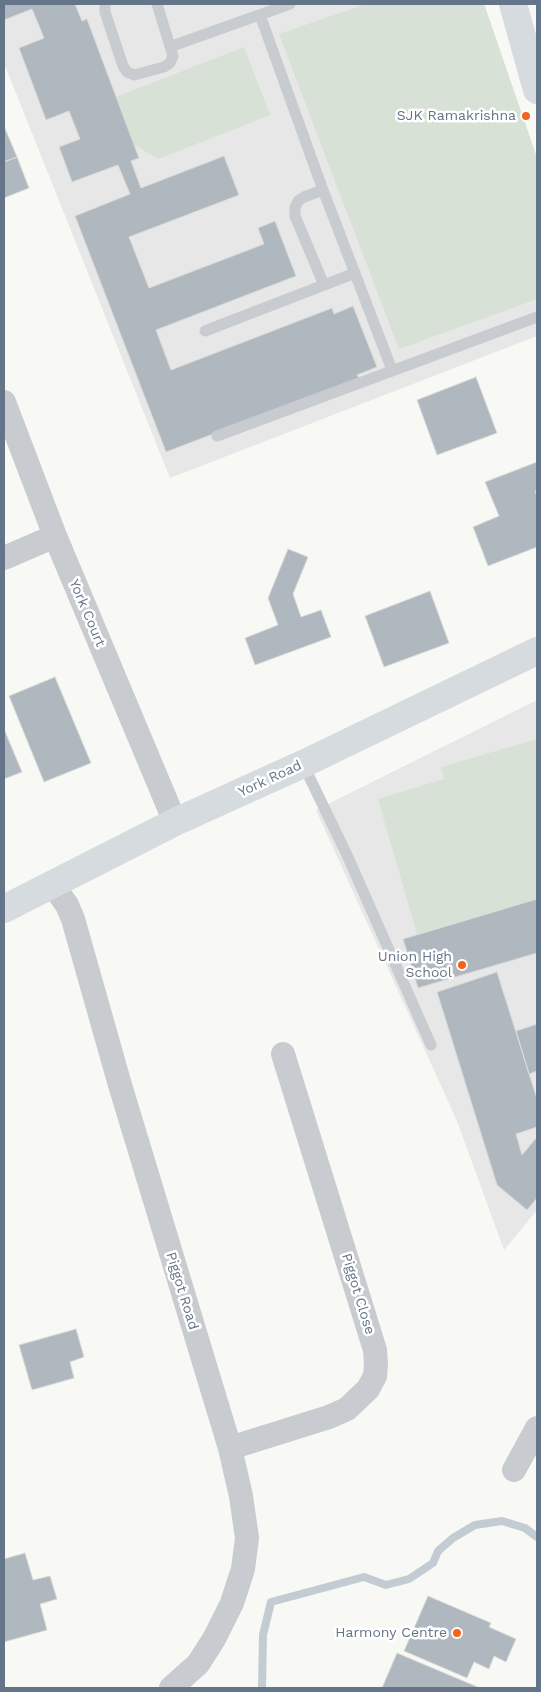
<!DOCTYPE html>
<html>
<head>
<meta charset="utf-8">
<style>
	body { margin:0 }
	#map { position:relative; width:541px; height:1692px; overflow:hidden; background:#f8f8f5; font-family:"Work Sans",sans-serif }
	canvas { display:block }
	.frame { position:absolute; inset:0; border:5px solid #647589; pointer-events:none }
</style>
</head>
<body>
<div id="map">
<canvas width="541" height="1692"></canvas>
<div class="frame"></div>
</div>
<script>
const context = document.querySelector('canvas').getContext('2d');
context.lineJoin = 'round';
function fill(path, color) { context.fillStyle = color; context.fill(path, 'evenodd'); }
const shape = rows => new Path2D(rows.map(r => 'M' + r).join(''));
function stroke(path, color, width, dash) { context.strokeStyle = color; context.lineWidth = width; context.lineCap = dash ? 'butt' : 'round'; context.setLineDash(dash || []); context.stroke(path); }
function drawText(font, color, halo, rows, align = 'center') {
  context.font = font + ' "Work Sans",sans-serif'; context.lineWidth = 5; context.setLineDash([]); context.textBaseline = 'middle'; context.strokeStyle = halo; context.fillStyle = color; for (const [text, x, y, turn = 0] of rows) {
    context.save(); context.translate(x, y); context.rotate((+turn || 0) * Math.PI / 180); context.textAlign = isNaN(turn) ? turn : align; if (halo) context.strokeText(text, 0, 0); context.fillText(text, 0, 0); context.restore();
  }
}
const built = shape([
	[4,4,484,4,537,158,537,336,170,478,4,63],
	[537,700,537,1210,504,1250,457,1121,316,810]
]);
const green = shape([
	[366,4,484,4,537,158,537,299,399,349,279,34],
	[244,47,270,115,158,159,128,141,111,99],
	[537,739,537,899,417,934,378,799,444,779,441,767]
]);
const stream = shape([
	[262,1688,263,1635,271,1602,364,1577,386,1585,409,1579,433,1563,438,1551,453,1538,475,1525,502,1521,525,1528,537,1537]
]);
const building = shape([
	[4,4,75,4,82,21,87,19,139,158,131,161,141,188,224,156,239,195,129,237,149,288,264,244,258,228,275,221,296,276,156,330,171,370,332,308,334,314,353,306,377,367,357,375,359,378,166,452,75,216,130,194,118,165,72,182,59,147,80,139,69,111,46,120,19,48,44,38,32,9,4,20,4,4],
	[4,126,17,157,4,162,4,126],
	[17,157,29,188,4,198,4,162,17,157],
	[476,377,497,433,437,455,417,400,476,377],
	[537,462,537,491,535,491,537,497,537,547,488,566,473,527,499,516,485,482,537,462],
	[288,549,308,557,293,594,301,617,321,610,331,637,255,665,245,638,278,625,268,598,288,549],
	[430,591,449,643,384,667,365,616,430,591],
	[55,677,91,763,44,782,9,696,55,677],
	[4,729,22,772,4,779,4,729],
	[537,899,537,953,418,988,403,939,537,899],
	[497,972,537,1099,537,1127,516,1134,522,1155,537,1137,537,1198,527,1210,497,1185,437,992,497,972],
	[537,1024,537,1071,529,1074,516,1031,537,1024],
	[76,1329,84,1357,70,1362,74,1378,32,1390,19,1345,76,1329],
	[25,1553,33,1580,50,1576,57,1599,40,1604,47,1630,4,1642,4,1559,25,1553],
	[428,1596,491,1623,489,1627,516,1639,506,1662,494,1656,489,1669,474,1662,467,1678,404,1651,428,1596],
	[397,1653,480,1688,382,1688,397,1653]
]);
const lane = shape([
	[105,4,105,12,123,66,127,72,134,75,164,67,170,63,173,56,157,4],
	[260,15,323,190,392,370],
	[172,46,290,4],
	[323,190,304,197,298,201,295,208,295,216,324,285],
	[205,331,355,273],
	[217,436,537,317],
	[303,764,347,855,431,1045]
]);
const street = shape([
	[4,402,55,536,175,822],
	[4,558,55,536],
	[52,884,67,905,73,919,120,1085,230,1448,241,1496,247,1538,243,1569,232,1603,214,1639,198,1664,171,1688],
	[230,1448,329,1417,347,1409,368,1389,375,1376,376,1364,375,1350,283,1054],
	[514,1470,537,1428]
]);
const secondary = shape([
	[4,909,175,822,303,764,537,651]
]);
const highway = shape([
	[513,4,537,90]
]);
const markers = [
	[526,116,5,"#f3631a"],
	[462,965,5,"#f3631a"],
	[457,1633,5,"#f3631a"]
];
const poiNames = [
	["SJK Ramakrishna",516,116],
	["Union High",452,957],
	["School",452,973],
	["Harmony Centre",447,1633]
];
const streetNames = [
	["York Court",87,613,67],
	["York Road",270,779,-25],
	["Piggot Road",182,1291,73],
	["Piggot Close",358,1294,73]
];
fill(built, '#e6e7e6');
fill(green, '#d8e1d6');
stroke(stream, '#c2ccd2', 8);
fill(building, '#b0b8bf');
stroke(building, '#dadad7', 1);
stroke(lane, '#c8cbcf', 11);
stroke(street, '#c8cbcf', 24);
stroke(secondary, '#d6dbe0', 28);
stroke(highway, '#d6dbe0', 28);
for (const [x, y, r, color] of markers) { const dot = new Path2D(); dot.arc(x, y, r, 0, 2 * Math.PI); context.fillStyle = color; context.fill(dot); stroke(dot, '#fff', 2); }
drawText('14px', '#647589', '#fff', poiNames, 'right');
drawText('14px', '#647589', '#fff', streetNames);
</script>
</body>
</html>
